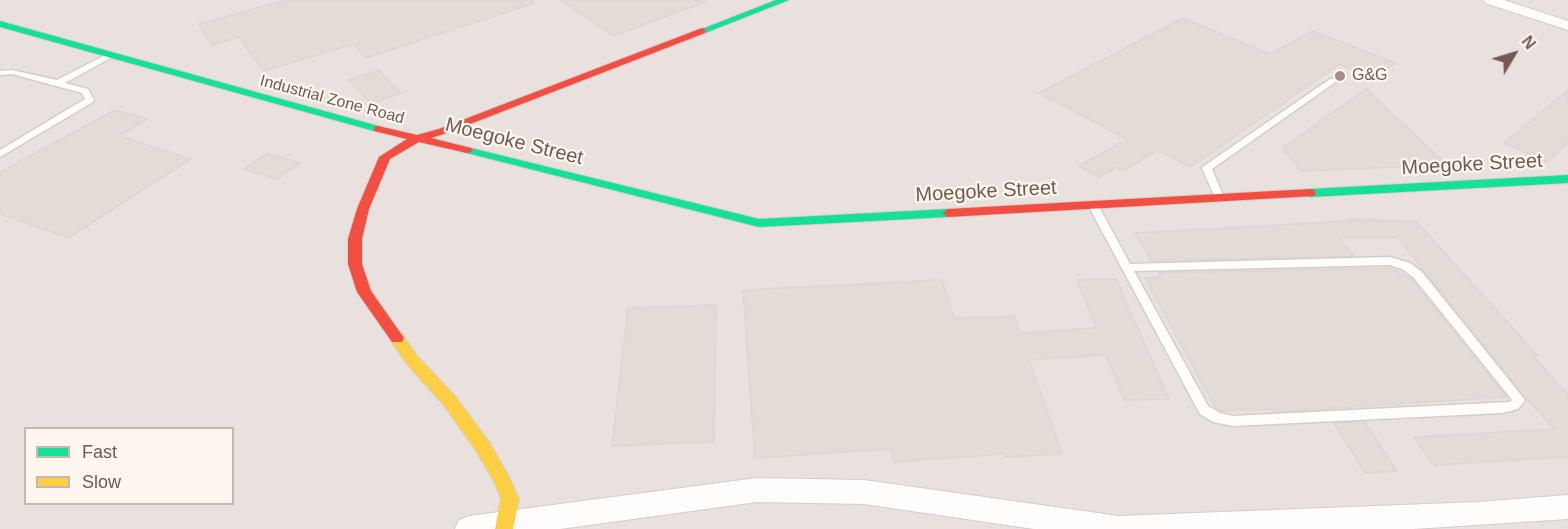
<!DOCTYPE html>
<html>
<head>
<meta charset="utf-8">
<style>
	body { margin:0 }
	#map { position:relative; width:1568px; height:529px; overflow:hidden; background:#f6f2ee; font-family:Helvetica,sans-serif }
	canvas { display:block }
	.legend { position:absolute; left:24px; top:427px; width:210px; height:78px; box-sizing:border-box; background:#fdf7f0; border:2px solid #c6b8b0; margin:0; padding:8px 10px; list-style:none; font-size:18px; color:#735950 }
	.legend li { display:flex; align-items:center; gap:12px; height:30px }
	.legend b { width:30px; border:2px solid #c6b8b0 }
	.north { position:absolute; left:1484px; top:24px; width:60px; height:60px; -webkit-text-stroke:4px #fdf7f0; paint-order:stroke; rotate:52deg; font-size:16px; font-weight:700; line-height:24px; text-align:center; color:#735950 }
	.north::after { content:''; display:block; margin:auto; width:21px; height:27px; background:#735950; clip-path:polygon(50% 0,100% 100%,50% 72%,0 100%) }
</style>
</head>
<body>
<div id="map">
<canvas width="1568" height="529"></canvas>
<ul class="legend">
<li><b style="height:8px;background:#16e098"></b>Fast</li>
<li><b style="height:8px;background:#ffcf43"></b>Slow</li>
</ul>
<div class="north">N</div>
</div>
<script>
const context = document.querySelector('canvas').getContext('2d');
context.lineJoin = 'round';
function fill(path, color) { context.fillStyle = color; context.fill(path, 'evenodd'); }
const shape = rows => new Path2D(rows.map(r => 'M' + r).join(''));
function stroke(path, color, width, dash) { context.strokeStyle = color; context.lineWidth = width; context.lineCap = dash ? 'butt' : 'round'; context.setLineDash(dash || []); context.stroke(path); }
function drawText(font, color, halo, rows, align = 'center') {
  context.font = font + ' Helvetica,sans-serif'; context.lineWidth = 4.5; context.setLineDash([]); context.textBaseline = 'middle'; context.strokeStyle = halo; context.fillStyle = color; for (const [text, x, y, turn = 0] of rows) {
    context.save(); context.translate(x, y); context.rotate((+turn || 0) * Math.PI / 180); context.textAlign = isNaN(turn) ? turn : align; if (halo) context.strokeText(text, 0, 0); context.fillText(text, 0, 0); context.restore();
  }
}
const industrial = shape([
	[0,0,1568,0,1568,529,0,529],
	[26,428,232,428,232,504,26,504]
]);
const building = shape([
	[286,0,533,0,534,3,366,58,354,44,263,71,239,37,212,45,199,24,286,0],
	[560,0,705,0,705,2,613,36,560,0],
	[1183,18,1270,54,1313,31,1395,63,1372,78,1340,64,1191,167,1158,150,1123,171,1116,167,1099,177,1079,166,1127,139,1039,93,1183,18],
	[379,70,401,93,371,104,349,80,379,70],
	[1366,89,1447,165,1301,171,1282,148,1366,89],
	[1568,90,1568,143,1547,162,1504,143,1568,90],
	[115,110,147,119,119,136,191,159,68,238,0,214,0,172,115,110],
	[267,153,300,163,277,179,244,169,267,153],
	[1347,219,1416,221,1538,356,1533,356,1568,394,1568,457,1434,465,1414,437,1555,429,1524,396,1398,238,1338,238,1354,256,1152,261,1135,233,1349,221,1347,219],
	[1391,268,1412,280,1506,397,1288,411,1274,412,1272,409,1221,411,1215,407,1145,278,1161,277,1158,273,1391,268],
	[1116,279,1169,399,1124,400,1106,355,1029,360,1062,454,1005,457,1004,454,894,462,891,449,755,458,743,290,942,280,954,318,1014,316,1020,333,1096,328,1077,280,1116,279],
	[716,305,714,442,612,446,628,308,716,305],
	[1365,422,1397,471,1365,473,1334,423,1365,422]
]);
const lane = shape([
	[107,54,113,54,114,56,65,83,88,89,94,100,93,102,0,157,0,150,85,99,82,93,12,74,0,75,0,71,12,70,57,80,107,54],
	[1330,79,1336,79,1337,81,1212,169,1224,198,1222,200,1216,200,1202,168,1204,166,1330,79],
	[1093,202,1098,205,1130,264,1390,257,1410,263,1422,272,1525,400,1518,409,1502,413,1233,426,1213,422,1200,414,1088,205,1093,202],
	[1390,265,1402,269,1414,278,1512,400,1510,402,1233,416,1220,413,1208,406,1134,271,1390,265]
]);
const street = shape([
	[1483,0,1504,0,1568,21,1568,30,1485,3,1483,0],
	[757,478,864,480,1119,516,1478,502,1568,495,1568,519,1413,529,1034,529,864,504,757,502,560,529,455,529,459,520,469,516,757,478]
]);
const fast = shape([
	[776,0,789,0,705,33,697,31,776,0],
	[0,21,382,127,384,129,382,131,374,131,0,27,0,21],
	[467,147,759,219,948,209,954,213,948,217,759,227,463,152,461,150,463,148,467,147],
	[1568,175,1568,183,1310,197,1304,193,1310,189,1568,175]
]);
const slow = shape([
	[397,333,402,334,417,356,455,396,489,442,508,475,519,499,513,529,495,529,501,499,495,483,477,452,443,404,407,364,392,342,390,338,392,334,397,333]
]);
const jam = shape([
	[702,28,705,29,705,33,447,133,431,138,471,148,473,150,471,152,467,153,419,142,390,159,369,209,362,239,362,264,371,291,404,338,402,342,392,342,357,292,348,264,348,239,357,209,379,157,407,139,374,131,374,127,378,126,417,135,439,129,702,28],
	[1310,189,1314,190,1316,193,1314,196,948,217,942,213,948,209,1310,189]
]);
const markers = [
	[1340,76,6,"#a18f87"]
];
const farPoinames = [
	["G&G",1352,76]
];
const farStreetnames = [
	["Industrial Zone Road",332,100,15]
];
const streetNames = [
	["Moegoke Street",514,142,14],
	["Moegoke Street",1472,165,-3],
	["Moegoke Street",986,192,-3]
];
fill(industrial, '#e8e1dd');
fill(building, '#e3dbd5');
stroke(building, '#dfd5d1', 1.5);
stroke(lane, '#d4cec9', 3);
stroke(street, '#d4cec9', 2);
stroke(fast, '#d6ceca', 2);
stroke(slow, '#d6ceca', 2);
stroke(jam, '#d6ceca', 2);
fill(lane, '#fefdfc');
fill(street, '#fefdfc');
fill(fast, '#16e098');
fill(slow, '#ffcf43');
fill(jam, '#f24e42');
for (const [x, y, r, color] of markers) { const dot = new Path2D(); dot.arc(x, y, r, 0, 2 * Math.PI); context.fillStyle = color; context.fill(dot); stroke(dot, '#fdf7f0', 2); }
drawText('16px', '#735950', '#fdf7f0', farPoinames, 'left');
drawText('16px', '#735950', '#fdf7f0', farStreetnames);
drawText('20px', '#735950', '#fdf7f0', streetNames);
</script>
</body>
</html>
